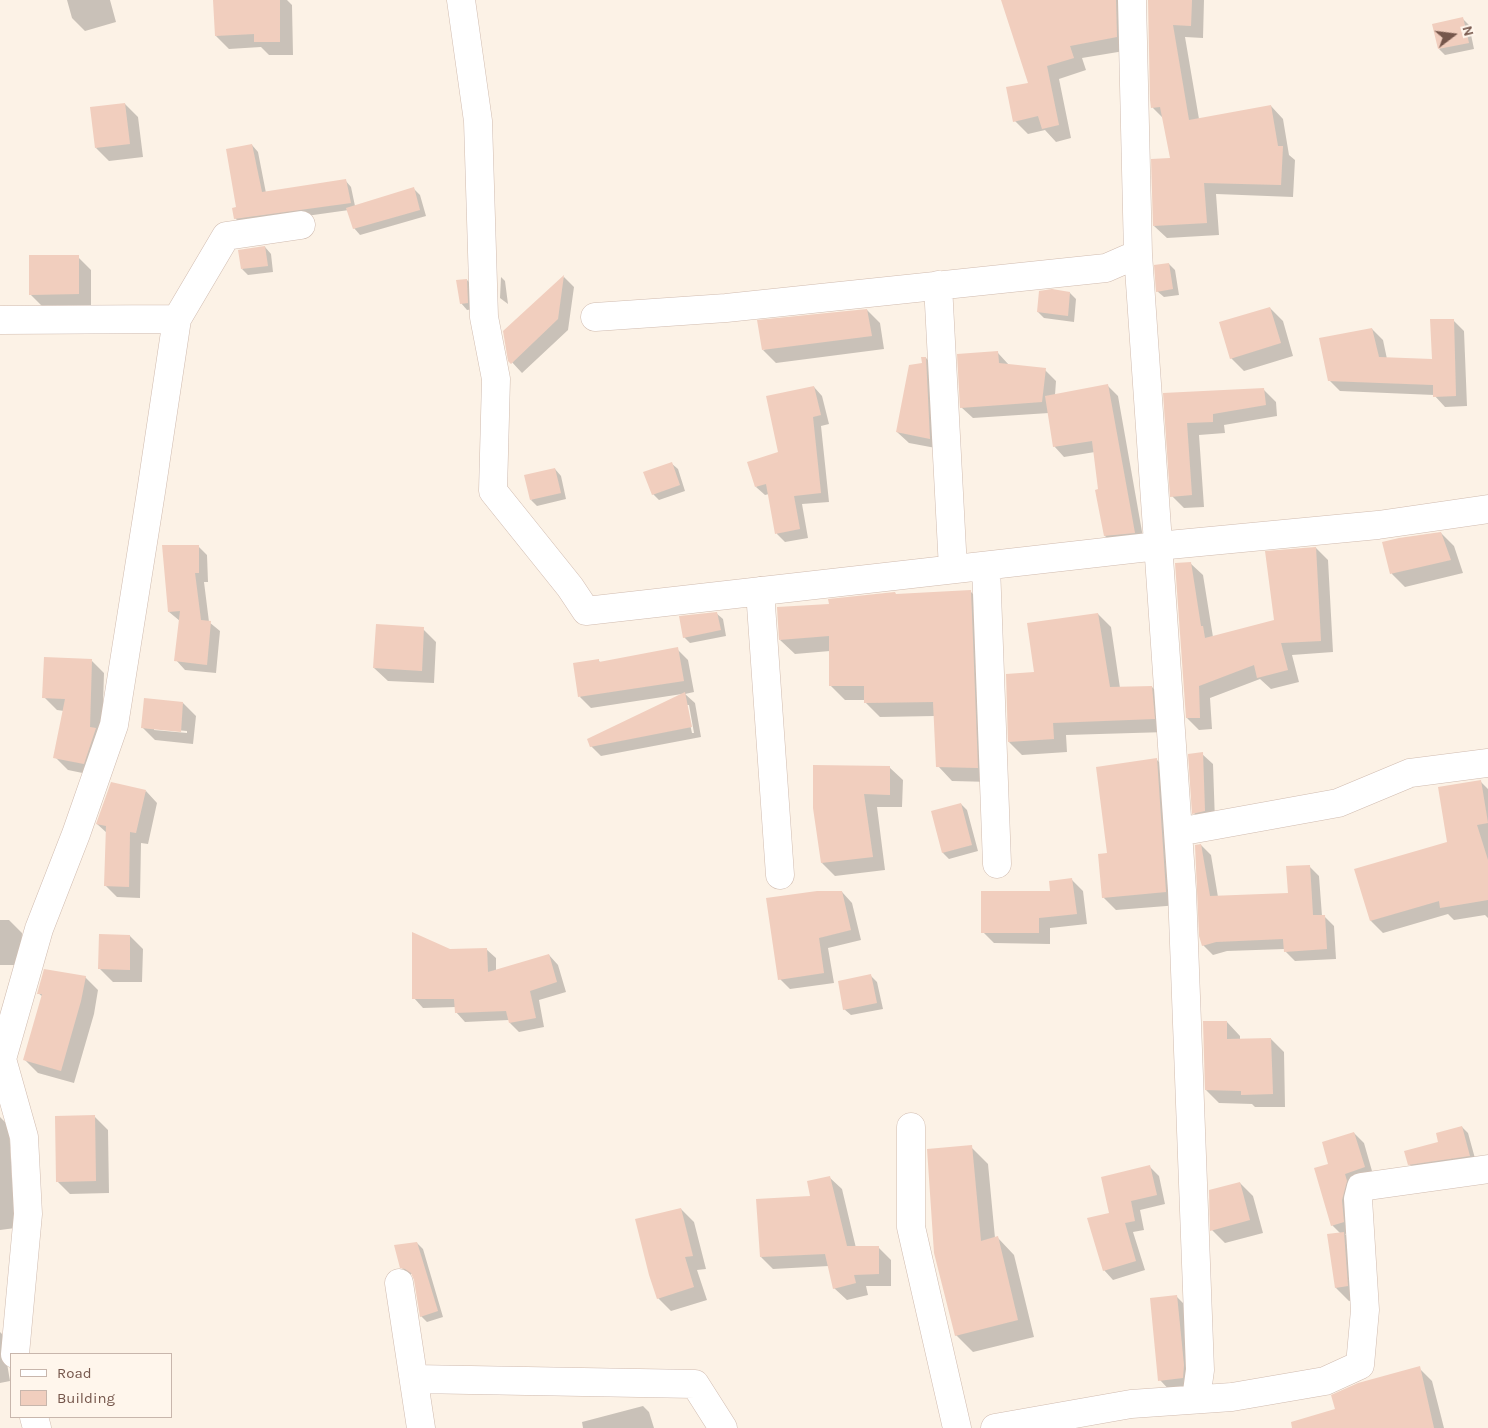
<!DOCTYPE html>
<html>
<head>
<meta charset="utf-8">
<style>
	body { margin:0 }
	#map { position:relative; width:1488px; height:1428px; overflow:hidden; background:#fcf2e6; font-family:Karla,sans-serif }
	canvas { display:block }
	.legend { position:absolute; left:10px; top:1353px; width:162px; height:65px; box-sizing:border-box; background:#fff6ec; border:1px solid #c8b6ac; margin:0; padding:6px 9px; list-style:none; font-size:15px; color:#75564b }
	.legend li { display:flex; align-items:center; gap:10px; height:25px }
	.legend b { width:25px; border:1px solid #c8b6ac }
	.north { position:absolute; left:1428px; top:10px; width:50px; height:50px; -webkit-text-stroke:4px #fff6ec; paint-order:stroke; rotate:75deg; font-size:14px; font-weight:700; line-height:20px; text-align:center; color:#75564b }
	.north::after { content:''; display:block; margin:auto; width:18px; height:22px; background:#75564b; clip-path:polygon(50% 0,100% 100%,50% 72%,0 100%) }
</style>
</head>
<body>
<div id="map">
<canvas width="1488" height="1428"></canvas>
<ul class="legend">
<li><b style="height:6px;background:#fff"></b>Road</li>
<li><b style="height:14px;background:#f1cebe"></b>Building</li>
</ul>
<div class="north">N</div>
</div>
<script>
const context = document.querySelector('canvas').getContext('2d');
context.lineJoin = 'round';
function fill(path, color) { context.fillStyle = color; context.fill(path, 'evenodd'); }
const shape = rows => new Path2D(rows.map(r => 'M' + r).join(''));
function stroke(path, color, width, dash) { context.strokeStyle = color; context.lineWidth = width; context.lineCap = dash ? 'butt' : 'round'; context.setLineDash(dash || []); context.stroke(path); }
const shadow = shape([
	[67,0,110,0,116,22,85,31,72,18],
	[214,0,287,0,292,5,293,55,269,55,261,47,229,49,216,36],
	[1003,0,1126,0,1130,50,1082,58,1086,70,1059,79,1071,138,1056,142,1045,130,1028,134,1015,121,1029,84],
	[1149,0,1204,0,1203,38,1185,37,1199,119,1271,106,1283,119,1289,155,1295,160,1293,197,1216,194,1219,235,1167,238,1154,226,1171,159,1163,118,1153,108],
	[1463,19,1469,25,1474,49,1445,55,1439,49],
	[125,104,138,117,143,157,109,161,96,148],
	[252,145,258,152,266,193,345,180,351,187,355,206,413,188,420,195,426,216,360,235,354,228,349,210,242,225,235,218],
	[265,247,271,254,273,272,248,275,242,269],
	[78,257,91,270,91,307,43,307,30,294],
	[1169,264,1175,270,1179,295,1164,297,1157,291],
	[501,277,505,281,508,304,500,298],
	[564,277,574,287,568,330,522,373,510,360,504,331],
	[467,280,473,286,474,309,467,310,461,303],
	[1070,293,1076,299,1074,322,1044,318,1038,312],
	[1270,308,1283,321,1293,356,1244,371,1231,358],
	[867,310,880,323,884,349,776,363,763,350],
	[1453,320,1464,331,1467,406,1445,407,1434,395,1340,391,1329,380,1372,329,1383,340,1387,359,1433,360],
	[998,353,1009,365,1045,370,1056,381,1055,395,1108,386,1118,396,1144,543,1116,546,1105,536,1095,452,1064,457,1054,446,1049,413,973,418,961,407],
	[926,358,937,369,941,449,909,443,897,432],
	[814,387,822,396,829,424,821,426,829,502,802,504,808,538,785,542,777,534,769,494,765,495,756,487,779,453],
	[1264,390,1276,402,1277,416,1224,425,1225,433,1199,435,1204,507,1184,508,1172,496,1165,394],
	[671,463,678,469,685,491,659,500,653,494],
	[555,469,561,476,566,499,537,506,531,500],
	[1441,533,1454,546,1463,573,1405,587,1392,574,1384,543],
	[198,546,207,555,208,582,204,582,209,622,220,631,216,673,185,670,176,660,180,621,169,612],
	[1316,548,1328,560,1333,652,1292,655,1299,682,1271,689,1260,679,1210,698,1212,729,1199,730,1187,718,1190,563,1203,575,1213,637,1275,621],
	[971,592,985,606,992,782,952,781,938,766,935,716,880,717,865,702,865,700,845,700,830,685,830,651,795,654,780,640,830,605,897,595],
	[716,613,723,619,726,636,690,643,684,637],
	[1098,614,1111,627,1120,688,1152,687,1165,700,1167,732,1066,735,1067,752,1022,755,1009,742,1036,673],
	[423,629,436,642,434,683,388,681,374,668],
	[677,649,688,660,694,692,685,694,695,703,701,737,601,756,591,746,682,694,591,708,580,697,598,660,601,663],
	[686,705,689,705,694,733,692,733],
	[91,660,104,673,102,736,97,776,68,770,55,757,64,711,57,710,44,697],
	[183,703,196,716,193,744,155,740,142,727],
	[154,728,187,731,187,733,154,730],
	[1202,754,1213,764,1215,822,1204,824,1194,813],
	[1157,760,1170,773,1179,905,1116,910,1103,897,1109,854],
	[889,767,903,780,902,807,877,807,885,870,835,876,822,863,815,808],
	[1481,782,1488,789,1488,918,1485,915,1454,920,1448,914,1383,933,1371,921,1356,870,1448,843],
	[146,791,157,803,148,844,141,843,140,898,117,897,105,885,107,833,97,824],
	[961,804,967,810,978,851,949,859,943,853,932,812],
	[1201,845,1211,855,1218,897,1289,894,1309,866,1319,876,1322,916,1324,916,1334,926,1336,959,1295,961,1285,951,1285,949,1227,951,1213,955,1203,945],
	[1072,880,1083,891,1087,924,1050,928,1050,944,994,943,983,932],
	[842,892,852,903,861,940,828,948,834,983,790,989,780,979],
	[0,920,9,920,22,933,21,965,0,965],
	[130,936,143,949,142,982,113,982,100,969],
	[486,949,496,958,496,971,549,955,558,965,566,992,539,1000,544,1027,519,1032,510,1023,509,1020,465,1022,456,1012,456,1007,423,1008,414,998,450,950],
	[871,976,877,982,883,1009,851,1015,844,1009],
	[85,977,98,990,94,1014,74,1083,38,1073,25,1060,43,997,38,993],
	[1227,1022,1240,1036,1240,1040,1271,1039,1284,1052,1285,1107,1255,1107,1252,1104,1219,1103,1206,1090],
	[0,1117,9,1126,12,1180,20,1187,23,1227,0,1230],
	[95,1117,108,1130,109,1193,70,1194,57,1181],
	[1462,1127,1468,1133,1476,1162,1416,1170,1409,1164],
	[1354,1133,1364,1143,1374,1178,1353,1232,1345,1234,1357,1246,1360,1299,1349,1301,1336,1288,1341,1234,1332,1225,1330,1165],
	[971,1147,988,1164,995,1238,998,1238,1014,1255,1034,1337,973,1352,956,1335],
	[1150,1167,1159,1176,1165,1204,1140,1210,1144,1230,1133,1232,1145,1270,1113,1280,1104,1270,1111,1214],
	[829,1177,842,1189,856,1248,879,1248,891,1260,891,1286,866,1286,868,1295,847,1300,834,1288,829,1266,773,1269,761,1257],
	[1240,1183,1253,1196,1263,1233,1225,1243,1212,1230],
	[681,1209,694,1222,706,1269,697,1270,707,1300,671,1311,658,1298],
	[417,1243,423,1249,443,1317,427,1322,421,1316,416,1280,413,1274,408,1274,401,1267],
	[1177,1297,1190,1310,1197,1379,1173,1394,1160,1380],
	[0,1332,2,1334,10,1381,0,1383],
	[1419,1368,1432,1381,1444,1428,1330,1428,1336,1409],
	[643,1406,649,1412,654,1428,583,1428,582,1422]
]);
const building = shape([
	[213,0,280,0,280,42,254,42,254,34,215,36],
	[1001,0,1116,0,1117,37,1070,46,1074,58,1047,66,1059,125,1042,129,1038,116,1013,122,1006,87,1028,83],
	[1148,0,1192,0,1191,26,1173,25,1189,120,1271,105,1278,146,1283,146,1281,185,1204,183,1207,223,1153,226,1151,159,1170,158,1160,107,1151,108,1150,100],
	[1463,17,1469,43,1438,49,1432,24],
	[125,103,130,144,95,148,90,107],
	[252,144,262,192,346,179,351,203,234,219,232,208,236,207,226,149],
	[414,187,420,210,353,229,346,208],
	[265,246,268,266,241,269,238,250],
	[29,255,79,255,79,294,29,295],
	[1169,263,1173,289,1156,292,1154,265],
	[564,275,558,319,511,364,508,361,503,331],
	[467,279,468,303,460,304,456,280],
	[1052,289,1070,292,1068,316,1037,312,1039,291],
	[1270,307,1281,343,1230,359,1219,322],
	[867,309,872,336,762,350,757,320],
	[1430,319,1454,319,1456,396,1433,397,1433,385,1328,381,1319,338,1372,328,1379,357,1432,359],
	[998,351,999,363,1046,368,1042,402,960,408,957,354],
	[921,357,926,357,930,439,896,432,909,365,922,363],
	[1108,384,1135,533,1104,536,1095,490,1098,489,1092,441,1053,447,1045,396],
	[814,386,821,415,813,417,821,493,794,496,800,529,775,534,766,484,755,487,747,462,778,452,766,396],
	[1264,388,1266,405,1213,414,1213,422,1187,423,1192,495,1170,497,1163,393],
	[672,462,680,485,652,495,643,472],
	[555,468,561,493,530,500,524,475],
	[1441,532,1451,560,1390,574,1382,542,1399,538],
	[162,545,199,545,199,573,195,573,201,620,211,621,207,665,174,661,180,611,168,612],
	[1316,547,1321,641,1281,643,1288,670,1257,678,1254,665,1199,686,1200,718,1186,718,1175,563,1191,562,1201,626,1203,626,1205,638,1274,620,1265,551],
	[971,590,978,768,936,767,933,702,864,703,864,686,829,686,829,636,779,640,777,607,829,604,828,599,895,592,896,594],
	[717,612,721,630,683,638,679,616],
	[1098,613,1110,687,1152,686,1155,719,1053,723,1054,739,1008,742,1006,674,1034,672,1027,623],
	[376,624,424,627,422,671,373,668],
	[678,647,684,681,578,697,573,663,599,659,599,662],
	[44,657,92,659,90,727,96,728,84,764,53,758,65,699,42,698],
	[685,692,692,727,590,747,587,739],
	[144,698,183,702,181,732,141,728],
	[1203,752,1205,811,1192,814,1188,754],
	[1157,758,1166,892,1102,898,1098,854,1107,853,1096,767],
	[813,765,890,766,890,795,864,794,873,857,821,863,813,808],
	[1481,780,1488,823,1477,825,1488,860,1488,900,1440,908,1439,901,1370,921,1354,869,1447,842,1438,787],
	[111,782,146,790,136,833,130,832,129,887,104,886,106,826,96,824],
	[961,803,972,845,942,853,931,811],
	[1201,844,1210,896,1288,893,1286,866,1310,865,1313,915,1325,915,1327,949,1284,952,1283,939,1216,942,1202,946,1199,936,1195,845],
	[1072,878,1077,914,1039,918,1039,933,981,933,981,891,1050,891,1049,881],
	[817,891,842,891,851,930,819,938,824,973,778,980,766,898],
	[412,932,450,949,487,948,488,972,549,954,557,982,530,991,536,1018,509,1023,506,1011,455,1013,454,999,412,999],
	[99,934,130,935,130,970,98,969],
	[44,969,86,976,81,1001,61,1071,23,1060,42,994,37,994],
	[871,974,877,1003,843,1010,838,981],
	[1203,1021,1227,1021,1227,1039,1271,1038,1273,1094,1241,1095,1241,1091,1205,1090],
	[95,1115,96,1181,56,1182,55,1116],
	[1462,1126,1470,1156,1408,1165,1404,1151,1438,1142,1436,1133],
	[1354,1132,1365,1167,1345,1174,1347,1181,1342,1200,1344,1222,1331,1226,1314,1168,1328,1164,1322,1142],
	[972,1145,981,1241,998,1236,1018,1320,955,1336,934,1253,927,1149],
	[1150,1165,1157,1195,1131,1201,1135,1221,1125,1223,1136,1261,1103,1271,1087,1218,1109,1213,1101,1177],
	[830,1176,847,1246,879,1246,879,1274,854,1275,856,1283,833,1289,825,1254,760,1257,756,1199,810,1196,807,1181],
	[1240,1182,1250,1220,1210,1231,1209,1190],
	[681,1208,693,1256,685,1257,694,1287,657,1299,649,1275,635,1219],
	[1344,1232,1348,1286,1335,1288,1327,1234],
	[417,1242,438,1311,420,1317,414,1280,411,1273,405,1269,400,1268,394,1245],
	[1177,1295,1184,1365,1183,1378,1158,1381,1150,1298],
	[1420,1366,1434,1428,1292,1428,1291,1422,1335,1409,1331,1395,1358,1383]
]);
const street = shape([
	[461,0,478,121,484,317,496,379,493,491,570,587,586,611,1158,546,1378,525,1488,509],
	[1132,0,1138,254,1182,890,1200,1370,1196,1399],
	[938,285,953,569],
	[595,317,726,308,1106,268,1138,254],
	[177,319,226,236,301,225],
	[0,320,177,319,151,492,114,725,76,834,39,929,2,1059,24,1137,28,1214,15,1354],
	[986,566,997,864],
	[760,591,780,875],
	[1178,832,1338,803,1410,773,1488,763],
	[911,1127,911,1227,957,1428],
	[399,1283,421,1428],
	[414,1379,695,1384,723,1428],
	[34,1417,37,1428],
	[995,1428,1131,1404,1232,1397,1325,1381,1360,1365,1365,1310,1358,1199,1361,1187,1488,1169]
]);
fill(shadow, '#0003');
fill(building, '#f1cebe');
stroke(street, '#d0bbaf', 29);
stroke(street, '#fff', 28);
</script>
</body>
</html>
